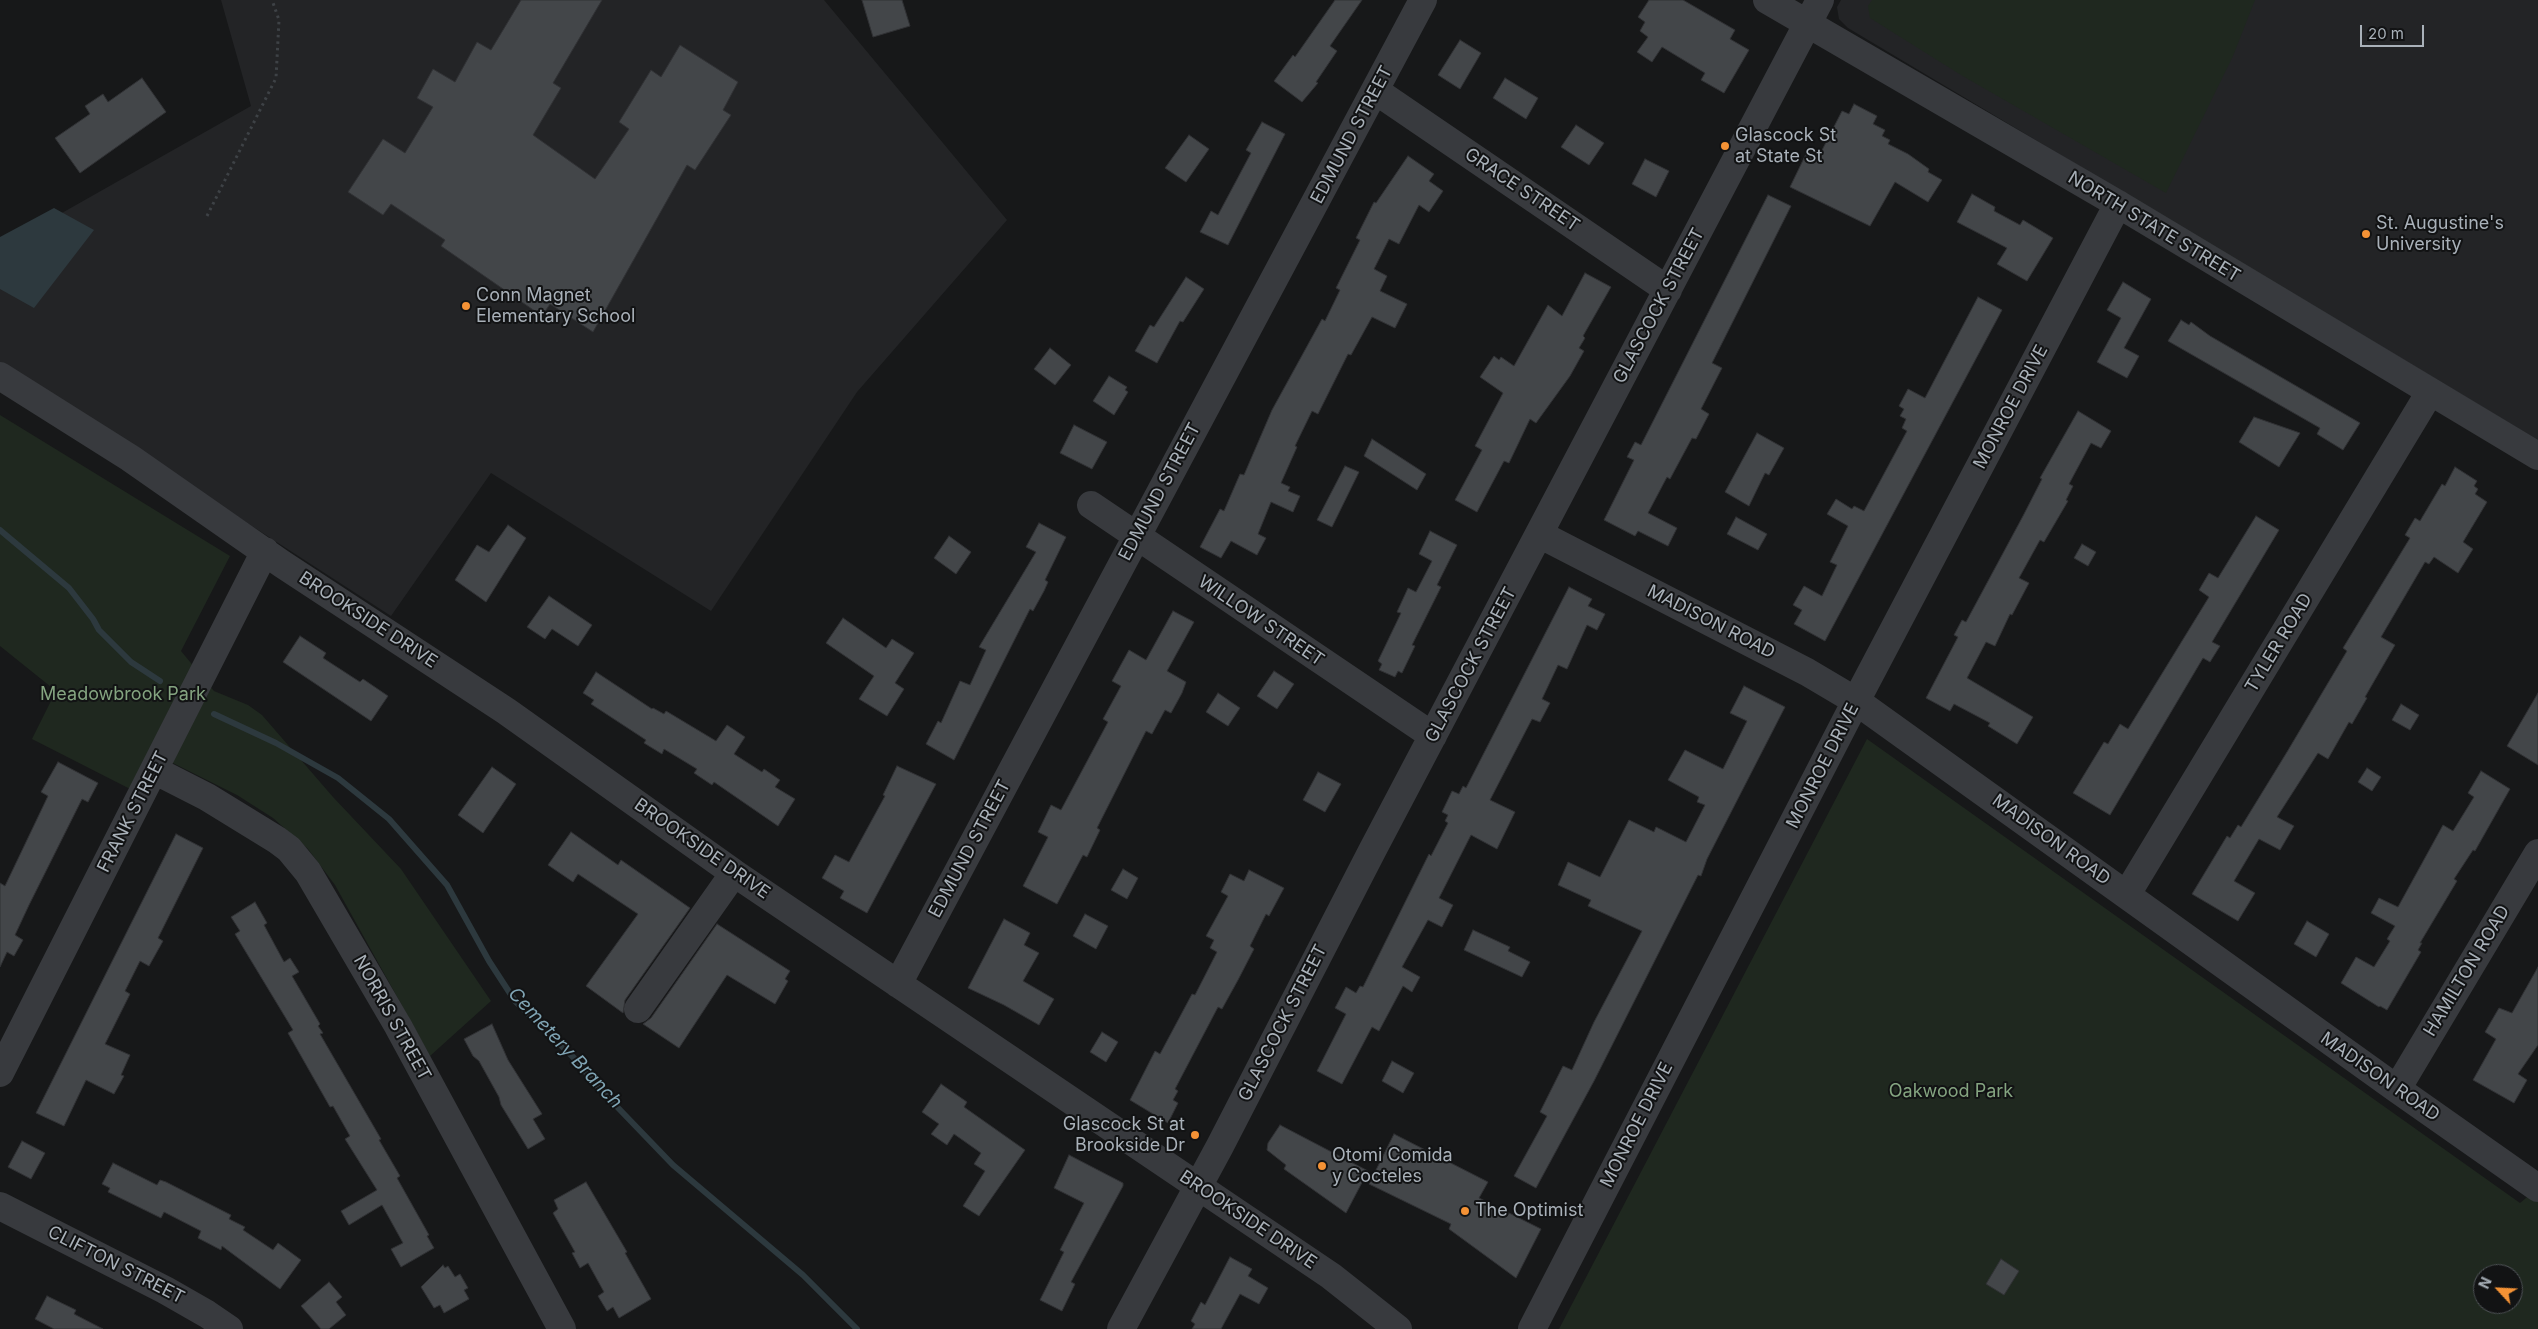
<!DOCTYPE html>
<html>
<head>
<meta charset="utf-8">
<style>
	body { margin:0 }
	#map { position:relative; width:2538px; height:1329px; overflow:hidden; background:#171819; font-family:Inter,sans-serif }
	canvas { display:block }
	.north { position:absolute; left:2473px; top:1264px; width:50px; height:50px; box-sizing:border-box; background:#121314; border:1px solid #4e5256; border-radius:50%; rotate:295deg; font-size:14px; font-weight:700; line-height:20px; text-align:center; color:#a9b1b9 }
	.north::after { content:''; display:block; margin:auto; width:18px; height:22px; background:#f49235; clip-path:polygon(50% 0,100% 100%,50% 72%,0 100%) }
	.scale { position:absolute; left:2360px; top:25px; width:64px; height:22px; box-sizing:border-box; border:2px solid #a9b1b9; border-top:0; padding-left:6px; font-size:15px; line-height:18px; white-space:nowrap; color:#a9b1b9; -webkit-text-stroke:4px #121314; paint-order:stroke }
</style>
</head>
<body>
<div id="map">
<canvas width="2538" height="1329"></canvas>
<div class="north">N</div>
<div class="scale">20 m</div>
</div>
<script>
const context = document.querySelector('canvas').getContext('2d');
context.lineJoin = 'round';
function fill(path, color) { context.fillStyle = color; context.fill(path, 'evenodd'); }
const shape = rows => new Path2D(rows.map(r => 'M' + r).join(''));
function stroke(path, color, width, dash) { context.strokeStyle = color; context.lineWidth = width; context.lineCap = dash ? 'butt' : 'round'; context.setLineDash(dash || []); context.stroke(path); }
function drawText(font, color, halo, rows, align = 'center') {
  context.font = font + ' Inter,sans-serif'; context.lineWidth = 4; context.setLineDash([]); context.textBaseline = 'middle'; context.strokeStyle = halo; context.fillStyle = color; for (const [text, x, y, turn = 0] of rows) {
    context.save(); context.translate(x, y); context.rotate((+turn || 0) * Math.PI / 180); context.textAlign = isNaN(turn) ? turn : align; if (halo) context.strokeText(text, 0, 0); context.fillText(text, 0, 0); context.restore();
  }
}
const built = shape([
	[221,0,824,0,1007,220,857,392,711,611,491,473,391,616,0,363,0,248,251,106],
	[1841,0,2538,0,2538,440,1848,28,1839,19,1837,7]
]);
const green = shape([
	[1872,0,2255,0,2233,56,2166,193,1961,75,1870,18,1868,6],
	[0,415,230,556,181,651,214,691,248,705,262,715,333,797,401,869,491,1001,430,1056,335,885,308,849,273,818,237,795,155,754,136,792,32,739,56,691,0,646],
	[1867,739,2520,1203,2538,1188,2538,1329,1559,1329],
	[2483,1274,2513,1274,2513,1304,2483,1304]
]);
const water = shape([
	[54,208,94,230,34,308,0,289,0,237]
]);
const stream = shape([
	[0,530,69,588,93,619,99,630,131,662,160,681],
	[214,714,276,743,338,778,389,819,447,885,489,961,515,1001,574,1058,598,1087,673,1165,803,1275,857,1329]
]);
const building = shape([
	[521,0,602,0,553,83,561,88,533,135,595,179,629,129,619,122,651,70,661,77,680,45,738,82,723,110,731,115,695,170,687,165,593,332,550,304,542,316,441,246,445,240,391,204,383,215,348,192,383,139,405,153,433,107,417,98,433,69,455,82,477,42,491,50,521,0],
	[862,0,902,0,910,26,873,37,862,0],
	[1335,0,1362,0,1330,46,1337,51,1316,82,1318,83,1302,102,1274,81,1293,55,1295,57,1335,0],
	[1649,0,1683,0,1735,30,1730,39,1749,50,1724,93,1701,80,1705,73,1662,47,1652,62,1637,52,1648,37,1640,31,1645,22,1638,17,1649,0],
	[1460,40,1481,53,1460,89,1438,75,1460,40],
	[142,78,166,112,80,173,55,138,90,114,85,106,103,94,108,102,142,78],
	[1505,78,1538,98,1526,119,1493,98,1505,78],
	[1854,104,1877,116,1873,124,1885,130,1882,136,1890,140,1888,144,1908,154,1929,169,1928,172,1942,180,1928,202,1895,182,1870,226,1790,187,1806,154,1817,160,1842,111,1849,114,1854,104],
	[1262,122,1285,134,1228,245,1200,232,1211,211,1218,215,1251,153,1246,150,1262,122],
	[1576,125,1604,143,1589,165,1561,147,1576,125],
	[1189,135,1209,149,1186,182,1165,168,1189,135],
	[1408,156,1434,174,1429,181,1443,191,1429,212,1419,205,1399,244,1389,239,1374,269,1387,276,1380,291,1407,304,1395,328,1372,317,1351,355,1348,354,1318,414,1312,411,1295,446,1297,447,1281,483,1290,487,1288,491,1300,496,1293,512,1271,502,1258,534,1266,538,1257,555,1231,541,1221,558,1200,547,1220,509,1224,511,1240,474,1244,475,1272,410,1322,319,1325,321,1340,290,1336,288,1360,240,1356,238,1374,202,1376,203,1408,156],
	[1645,159,1669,171,1656,197,1632,184,1645,159],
	[1972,194,1995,207,1994,211,2020,225,2023,220,2053,238,2027,281,1997,264,2007,248,1957,222,1972,194],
	[1768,195,1791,206,1712,363,1722,368,1701,409,1709,414,1696,439,1692,438,1670,479,1667,477,1648,513,1677,528,1668,546,1638,531,1635,536,1604,520,1634,460,1627,457,1635,442,1641,445,1768,195],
	[1585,273,1611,287,1583,336,1585,338,1579,348,1584,351,1570,376,1536,423,1530,419,1509,463,1504,461,1477,512,1455,500,1482,450,1475,446,1503,393,1480,377,1494,356,1499,360,1501,357,1514,366,1548,305,1562,316,1585,273],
	[1186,277,1204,289,1183,322,1180,321,1157,363,1135,351,1150,325,1154,327,1186,277],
	[2123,282,2151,299,2124,348,2139,356,2127,378,2097,362,2121,318,2107,310,2123,282],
	[1978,297,2002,310,1825,641,1794,624,1802,610,1793,605,1804,586,1822,596,1837,565,1830,562,1848,526,1827,514,1836,499,1852,509,1854,506,1864,511,1907,431,1902,428,1906,419,1900,416,1904,409,1899,406,1908,389,1925,398,1978,297],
	[2181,320,2189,325,2191,322,2210,336,2360,423,2343,450,2317,434,2320,428,2168,341,2181,320],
	[1050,348,1071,365,1055,385,1034,369,1050,348],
	[1109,376,1127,387,1125,390,1128,392,1114,415,1093,401,1109,376],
	[2078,411,2111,431,2101,448,2091,443,2069,484,2073,486,2066,500,2068,501,2044,542,2040,540,2019,578,2029,583,2012,615,2010,614,1995,646,1986,642,1967,678,2033,717,2017,744,1988,726,1990,723,1954,704,1950,711,1926,698,1958,637,1954,635,1962,620,1966,622,2023,516,2042,479,2040,478,2078,411],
	[2254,417,2300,433,2279,467,2239,442,2254,417],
	[1074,425,1107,442,1092,469,1060,453,1074,425],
	[1757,433,1784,448,1769,475,1765,473,1749,506,1725,492,1757,433],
	[1372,439,1426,474,1417,490,1364,456,1372,439],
	[1345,466,1359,472,1332,527,1317,520,1345,466],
	[2455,467,2477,481,2474,486,2478,489,2475,494,2487,502,2463,542,2473,549,2458,573,2434,557,2429,564,2425,562,2381,637,2395,645,2365,697,2367,698,2352,724,2349,722,2328,759,2318,753,2277,817,2294,826,2280,850,2259,839,2234,881,2255,893,2238,921,2192,894,2227,836,2230,838,2238,825,2241,827,2287,752,2347,651,2343,648,2410,538,2405,535,2415,518,2420,521,2442,484,2445,486,2455,467],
	[2256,516,2279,530,2212,642,2220,646,2210,662,2203,658,2110,815,2073,793,2104,742,2108,744,2120,724,2128,729,2209,597,2199,590,2209,573,2218,578,2256,516],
	[1736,517,1767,534,1758,550,1727,534,1736,517],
	[1039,523,1066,537,1045,580,1048,582,1044,591,1033,611,1030,609,954,760,926,744,938,721,941,723,960,681,970,685,986,650,979,647,1036,552,1026,547,1039,523],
	[508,525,526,538,486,602,455,580,477,545,489,552,508,525],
	[1430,531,1457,545,1437,585,1441,587,1412,645,1415,646,1402,673,1398,671,1395,677,1379,670,1382,664,1378,661,1401,613,1397,612,1408,588,1416,592,1432,561,1419,554,1430,531],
	[949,536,971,552,956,574,934,558,949,536],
	[2082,544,2096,552,2088,566,2074,558,2082,544],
	[1569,587,1592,599,1588,606,1605,614,1597,630,1587,625,1567,669,1558,665,1542,699,1550,703,1540,722,1532,719,1490,800,1515,812,1497,849,1471,835,1439,898,1453,905,1442,927,1428,920,1402,967,1420,977,1412,992,1403,986,1379,1031,1372,1027,1342,1084,1317,1071,1346,1014,1335,1008,1346,987,1356,993,1360,986,1363,987,1429,854,1431,856,1448,823,1445,821,1448,815,1442,812,1452,791,1459,794,1463,786,1466,788,1569,587],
	[549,596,592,625,578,646,552,629,545,639,527,627,549,596],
	[1173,611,1194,622,1167,671,1186,682,1182,693,1171,713,1165,710,1152,734,1146,731,1097,828,1100,830,1087,857,1083,855,1057,904,1023,886,1048,837,1038,832,1051,805,1061,810,1108,722,1103,719,1121,686,1112,681,1129,650,1146,660,1173,611],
	[843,618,886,648,892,639,914,653,895,683,904,689,887,716,859,699,874,676,826,643,843,618],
	[300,636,326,653,323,658,360,682,363,679,388,696,371,721,283,662,300,636],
	[1274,671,1294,684,1277,709,1257,696,1274,671],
	[596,672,652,709,653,708,664,714,666,711,716,741,727,725,745,737,734,754,762,772,764,769,780,780,775,787,795,799,778,826,714,782,712,785,694,773,697,769,664,749,662,754,644,743,646,740,591,704,594,700,583,693,596,672],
	[1744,686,1785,707,1707,859,1701,876,1698,875,1594,1081,1536,1188,1514,1176,1547,1116,1540,1112,1563,1066,1572,1070,1594,1022,1642,931,1588,906,1591,900,1558,885,1568,862,1600,877,1629,820,1654,832,1656,827,1686,842,1705,805,1697,802,1699,797,1668,780,1685,750,1723,769,1747,721,1730,713,1744,686],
	[1218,693,1240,708,1228,726,1206,712,1218,693],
	[2538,693,2538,765,2507,746,2538,693],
	[2401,704,2419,715,2410,730,2392,720,2401,704],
	[58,762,98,783,88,802,82,799,29,905,15,935,23,940,14,956,7,952,0,967,0,883,5,886,48,796,41,792,58,762],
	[897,766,936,784,867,913,840,898,844,891,822,878,835,855,849,862,885,796,883,795,897,766],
	[492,767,516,784,483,833,458,815,492,767],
	[2367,768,2381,777,2372,791,2358,782,2367,768],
	[2481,771,2510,789,2475,851,2473,850,2454,879,2457,881,2420,943,2422,943,2418,950,2421,952,2387,1010,2380,1006,2379,1007,2341,983,2356,957,2374,967,2390,941,2387,939,2395,926,2371,913,2379,898,2398,907,2443,825,2453,831,2474,797,2468,793,2481,771],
	[1318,772,1341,784,1325,812,1303,800,1318,772],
	[571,832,618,865,621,860,690,908,625,1000,623,1013,586,986,638,914,578,874,573,882,548,865,571,832],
	[176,834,203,848,158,938,163,941,149,966,140,961,125,991,130,994,105,1044,130,1055,121,1075,124,1076,114,1094,86,1080,64,1126,36,1113,176,834],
	[1123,869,1138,878,1127,899,1111,890,1123,869],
	[1249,870,1284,888,1269,916,1266,914,1250,946,1254,949,1238,980,1222,1009,1218,1007,1175,1089,1178,1091,1173,1100,1178,1103,1168,1123,1130,1100,1155,1051,1160,1054,1192,994,1195,995,1217,952,1210,948,1214,940,1206,936,1228,896,1221,892,1230,874,1244,881,1249,870],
	[255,902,267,923,264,925,284,962,290,958,299,972,292,976,320,1024,318,1026,323,1033,320,1034,381,1139,379,1140,400,1176,397,1178,429,1235,427,1236,434,1248,401,1267,391,1249,403,1243,382,1205,349,1225,341,1211,377,1190,345,1139,350,1136,333,1106,330,1107,288,1033,293,1030,235,934,240,931,231,917,255,902],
	[1085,914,1108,926,1096,949,1073,936,1085,914],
	[1004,919,1030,933,1024,945,1039,953,1023,981,1054,999,1039,1025,1004,1005,968,988,1004,919],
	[2307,921,2329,934,2316,957,2294,944,2307,921],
	[717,924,790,971,785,979,788,981,775,1004,727,975,679,1048,643,1024,651,1018,717,924],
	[1473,930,1510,947,1508,951,1530,962,1522,977,1464,950,1473,930],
	[2538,967,2538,1045,2518,1074,2527,1080,2514,1103,2473,1080,2496,1039,2485,1032,2499,1008,2512,1013,2538,967],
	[492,1024,508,1060,542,1114,533,1119,545,1139,528,1149,501,1105,499,1097,479,1061,473,1056,464,1039,492,1024],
	[1102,1032,1118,1042,1106,1062,1090,1052,1102,1032],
	[1392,1061,1414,1073,1403,1093,1382,1081,1392,1061],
	[941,1084,967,1102,964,1107,1025,1150,979,1216,963,1206,985,1171,974,1164,981,1153,954,1134,947,1145,931,1134,939,1124,922,1112,941,1084],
	[1280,1125,1368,1171,1346,1213,1284,1169,1286,1165,1267,1150,1268,1143,1280,1125],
	[1394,1134,1488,1182,1479,1198,1541,1229,1516,1278,1449,1229,1451,1224,1369,1184,1394,1134],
	[22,1141,45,1153,31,1179,8,1167,22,1141],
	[1069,1155,1123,1183,1123,1186,1071,1282,1075,1284,1062,1311,1040,1300,1064,1252,1060,1250,1084,1203,1054,1188,1069,1155],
	[113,1163,157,1185,160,1180,166,1182,231,1215,229,1219,245,1227,243,1230,273,1250,278,1243,301,1260,280,1289,222,1246,221,1250,198,1238,201,1231,164,1212,161,1218,108,1192,110,1188,102,1184,113,1163],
	[586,1182,627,1252,625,1253,651,1299,619,1318,613,1307,607,1311,598,1296,604,1292,588,1263,580,1268,572,1253,575,1252,553,1213,558,1209,554,1200,586,1182],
	[1230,1257,1252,1269,1248,1276,1268,1288,1259,1304,1240,1294,1221,1329,1192,1329,1195,1324,1191,1321,1201,1302,1205,1305,1230,1257],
	[2001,1259,2019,1271,2004,1295,1986,1284,2001,1259],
	[443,1265,445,1268,448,1266,455,1277,460,1274,468,1288,464,1290,469,1299,444,1313,440,1305,434,1308,421,1287,443,1265],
	[329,1282,342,1297,336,1302,346,1315,329,1329,321,1329,301,1306,329,1282],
	[47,1296,76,1310,74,1314,103,1329,54,1329,35,1319,47,1296]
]);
const path = shape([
	[207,216,276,78,279,20,272,0]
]);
const minor = shape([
	[1767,0,2118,204,2538,456],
	[1376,91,1668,290],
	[0,376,130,458,282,564,506,711,734,873,1331,1276,1398,1329],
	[1091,505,1433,736],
	[1539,534,1807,672,1856,701,2397,1089,2538,1188],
	[154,770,207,797,277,840,289,849,308,872,398,1026,562,1329],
	[2127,894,2430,392],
	[898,984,1423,0],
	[638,1009,734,873],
	[0,1073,265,551],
	[2397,1089,2538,853],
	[0,1206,165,1290,207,1314,229,1329],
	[1121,1329,1220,1146,1372,851,1820,0],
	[1532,1329,1856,701,2118,204]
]);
const markers = [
	[1725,146,5,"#f49235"],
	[2366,234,5,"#f49235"],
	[466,306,5,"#f49235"],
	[1195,1135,5,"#f49235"],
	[1322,1166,5,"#f49235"],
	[1465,1211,5,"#f49235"]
];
const streetNames = [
	["EDMUND STREET",1352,135,-62],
	["GRACE STREET",1522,190,34],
	["NORTH STATE STREET",2154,227,31],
	["GLASCOCK STREET",1659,306,-62],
	["MONROE DRIVE",2011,407,-62],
	["EDMUND STREET",1160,492,-62],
	["BROOKSIDE DRIVE",368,620,33],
	["WILLOW STREET",1261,621,34],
	["MADISON ROAD",1711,622,27],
	["TYLER ROAD",2279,643,-59],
	["GLASCOCK STREET",1471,665,-62],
	["MONROE DRIVE",1823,766,-63],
	["FRANK STREET",133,812,-63],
	["MADISON ROAD",2051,840,36],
	["BROOKSIDE DRIVE",702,849,35],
	["EDMUND STREET",970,849,-62],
	["HAMILTON ROAD",2467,971,-59],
	["NORRIS STREET",392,1018,61],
	["GLASCOCK STREET",1283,1023,-63],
	["MADISON ROAD",2380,1077,35],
	["MONROE DRIVE",1637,1125,-63],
	["BROOKSIDE DRIVE",1248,1220,34],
	["CLIFTON STREET",116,1265,27]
];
const poiNames = [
	["Glascock St",1735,136],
	["at State St",1735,157],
	["St. Augustine's",2376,224],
	["University",2376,245],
	["Conn Magnet",476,296],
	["Elementary School",476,317],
	["Glascock St at",1185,1125,"right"],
	["Brookside Dr",1185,1146,"right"],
	["Otomi Comida",1332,1156],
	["y Cocteles",1332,1177],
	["The Optimist",1475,1211]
];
const parkNames = [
	["Meadowbrook Park",123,695],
	["Oakwood Park",1951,1092]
];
const waterNames = [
	["Cemetery Branch",565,1048,47]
];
fill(built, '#232426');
fill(green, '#1f281f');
fill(water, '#2d393e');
stroke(stream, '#2d393e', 6);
fill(building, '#434649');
stroke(building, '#313235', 1);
stroke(path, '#3e4246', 3, [2.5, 4]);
stroke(minor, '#383a3e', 28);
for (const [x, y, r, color] of markers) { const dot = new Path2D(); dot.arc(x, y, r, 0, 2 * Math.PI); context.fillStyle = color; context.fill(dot); stroke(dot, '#121314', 2); }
drawText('18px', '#a9b1b9', '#121314', streetNames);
drawText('18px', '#a9b1b9', '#121314', poiNames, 'left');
drawText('18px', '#84a480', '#121314', parkNames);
drawText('italic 19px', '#80a5b5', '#121314', waterNames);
</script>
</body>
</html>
